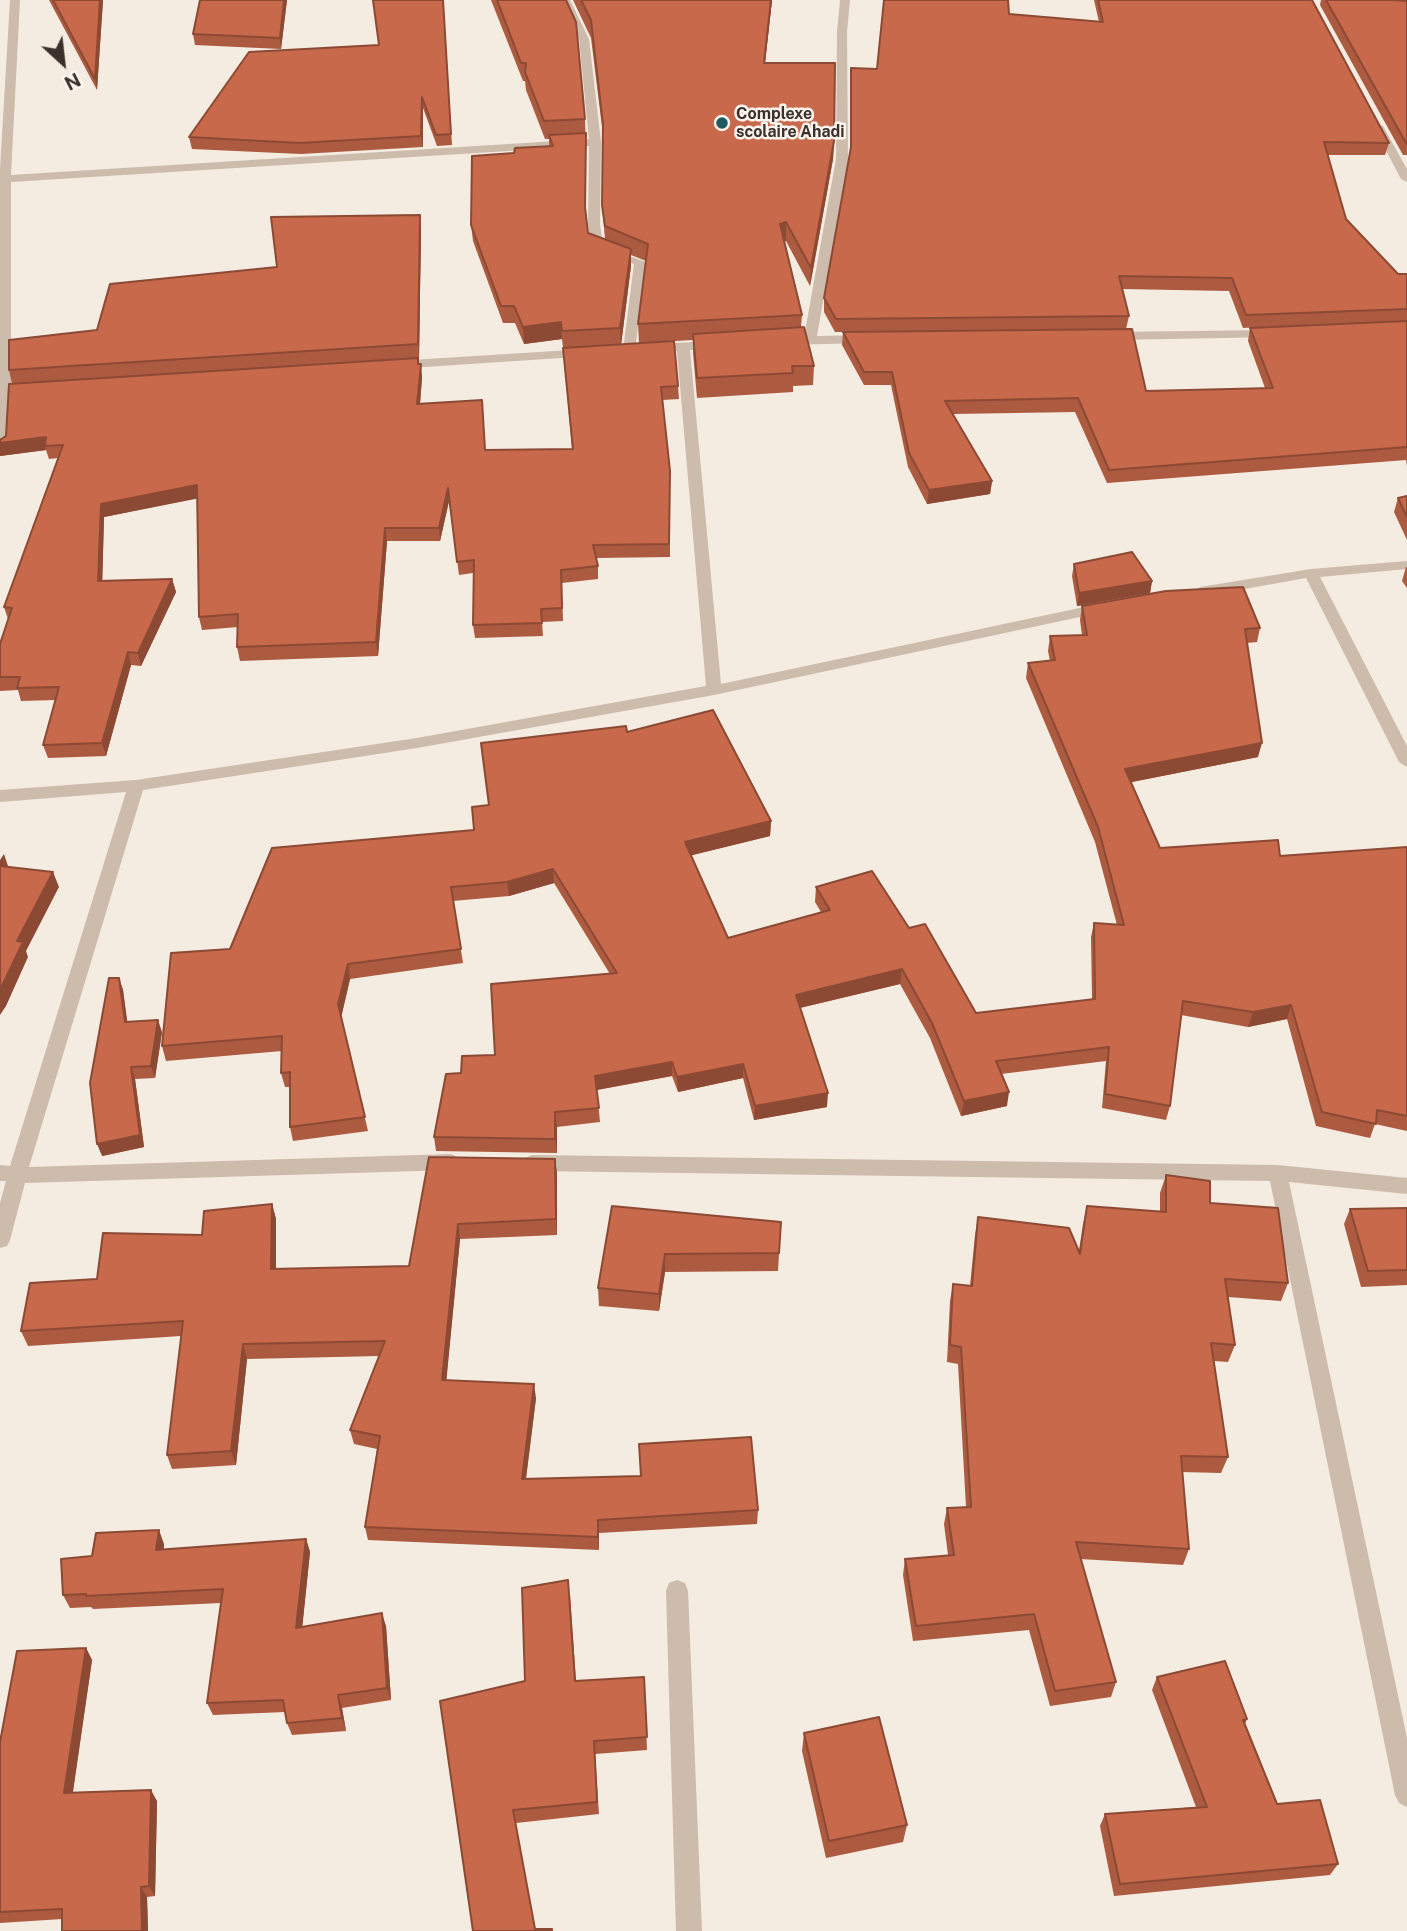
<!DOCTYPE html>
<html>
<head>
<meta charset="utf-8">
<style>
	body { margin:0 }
	#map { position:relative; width:1407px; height:1931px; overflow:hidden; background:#f4ebe1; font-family:"Public Sans",sans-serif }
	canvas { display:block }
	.north { position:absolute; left:28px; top:28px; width:70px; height:70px; -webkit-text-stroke:5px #fbf5ee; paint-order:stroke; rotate:153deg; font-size:19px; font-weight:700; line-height:28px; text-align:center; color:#3b302b }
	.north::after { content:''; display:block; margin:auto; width:24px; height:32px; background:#3b302b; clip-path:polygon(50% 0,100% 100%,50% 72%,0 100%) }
</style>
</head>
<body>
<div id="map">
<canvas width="1407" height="1931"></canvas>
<div class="north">N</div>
</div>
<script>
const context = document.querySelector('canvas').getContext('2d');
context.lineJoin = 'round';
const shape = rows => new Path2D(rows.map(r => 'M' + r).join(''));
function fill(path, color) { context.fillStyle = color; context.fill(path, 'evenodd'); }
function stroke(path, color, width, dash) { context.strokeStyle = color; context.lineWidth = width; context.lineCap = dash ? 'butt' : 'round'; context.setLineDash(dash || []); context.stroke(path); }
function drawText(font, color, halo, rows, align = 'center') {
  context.font = font + ' "Public Sans",sans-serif'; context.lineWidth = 5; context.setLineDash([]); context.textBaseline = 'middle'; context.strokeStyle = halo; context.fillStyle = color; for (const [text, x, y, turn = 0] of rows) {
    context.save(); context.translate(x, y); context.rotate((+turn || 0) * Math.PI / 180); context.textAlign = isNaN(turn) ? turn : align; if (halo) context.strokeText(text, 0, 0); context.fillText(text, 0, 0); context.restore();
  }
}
const minor = shape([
	[10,0,20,0,11,175,589,139,579,39,560,0,570,0,589,39,601,142,600,224,603,247,646,262,635,350,629,354,623,350,634,264,591,249,588,224,589,146,11,182,11,391,7,449,0,453,0,169,10,0],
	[840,0,850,0,847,32,848,159,817,336,867,335,873,339,867,343,786,345,780,341,782,338,804,337,836,159,837,32,840,0],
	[1374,124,1383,126,1407,169,1407,182,1401,179,1373,126,1374,124],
	[1273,330,1277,331,1277,337,1112,340,1106,336,1112,332,1273,330],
	[716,341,720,342,720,348,690,350,721,684,1103,603,1110,608,1108,611,714,695,417,748,143,790,29,1167,451,1154,458,1157,461,1162,458,1167,451,1170,25,1183,10,1240,7,1246,0,1248,0,1203,6,1181,0,1181,0,1165,10,1166,126,792,0,802,0,790,136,780,417,738,706,686,677,351,653,352,647,348,653,344,716,341],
	[587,349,593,353,591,356,395,369,389,365,395,361,587,349],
	[1407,561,1407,569,1320,577,1407,746,1407,767,1399,762,1306,578,1200,597,1193,592,1200,587,1311,569,1407,561],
	[532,1155,1278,1165,1407,1178,1407,1194,1289,1182,1407,1738,1407,1807,1399,1803,1395,1795,1270,1181,532,1171,525,1168,522,1163,525,1158,532,1155],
	[677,1580,685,1583,688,1591,702,1931,676,1931,666,1591,669,1583,677,1580]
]);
const wall = shape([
	[49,0,103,0,97,90],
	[200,0,287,0,281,49,195,45,193,34],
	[443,0,452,145,437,146,423,108,423,147,301,154,192,149,189,137,379,45],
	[491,0,566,0,585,119,586,149,585,215,588,233,605,239,602,205,603,135,591,38,573,0,772,0,765,63,834,141,833,159,810,286,786,241,784,241,802,315,801,327,814,366,813,385,793,386,793,392,697,398,693,353,693,340,639,343,638,324,646,261,631,255,631,266,621,345,563,348,562,339,524,344,515,323,503,323,473,241,471,225,514,153,549,146,549,139,545,139,526,90,525,81,523,81],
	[1094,0,1312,0,1389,143,1385,155,1328,155,1346,219,1398,274,1407,274,1407,466,1406,460,1107,483,1075,412,953,414,992,481,990,494,927,504,908,467,891,385,864,385,842,345,843,332,835,332,824,312,824,298,851,151,851,68,877,69,1009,14,1099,22],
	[1122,289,1229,291,1243,328,1282,326,1250,328,1248,341,1265,388,1146,391,1126,329,1129,316],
	[1321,0,1407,0,1407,155,1403,155,1320,5],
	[421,229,419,358,418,358,422,377,420,404,486,450,572,449,564,361,678,386,679,399,662,400,670,471,670,557,596,558,598,566,598,579,562,583,563,621,542,622,543,636,475,638,473,625,473,573,459,575,449,501,440,541,387,541,378,656,240,661,237,647,238,627,202,630,199,617,197,498,104,517,102,581,172,579,176,592,141,666,131,665,106,756,48,758,43,745,55,700,21,701,18,690,0,691,0,644,8,619,4,607,58,458,49,459,46,450,0,456,0,440,6,436,12,384,9,370,97,330,277,267],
	[1407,496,1407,540,1394,512,1398,498],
	[1074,564,1152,581,1150,593,1077,606,1072,576],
	[1406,567,1407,567,1407,588,1402,581],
	[1082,606,1260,628,1257,642,1247,643,1258,757,1131,782,1160,848,1280,856,1407,847,1407,1131,1375,1124,1370,1138,1316,1126,1287,1019,1248,1027,1181,1015,1170,1106,1166,1120,1102,1108,1106,1061,1001,1074,1007,1106,961,1116,930,1038,900,984,800,1008,827,1107,754,1120,743,1078,678,1092,672,1076,597,1090,600,1122,557,1127,557,1153,436,1151,434,1137,461,1073,495,1055,610,974,554,883,509,896,453,901,463,963,350,979,341,1017,368,1131,293,1141,290,1127,290,1087,285,1087,281,1073,282,1051,166,1061,162,1046,230,949,474,830,489,805,627,732,771,821,770,836,691,855,728,938,821,912,815,902,816,887,909,928,976,1013,1092,999,1091,937,1094,923,1117,925,1095,842,1026,678,1028,663,1050,661,1048,651,1050,636,1082,635,1080,620],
	[119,978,123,990,127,1022,162,1032,155,1078,135,1079,144,1147,102,1156],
	[429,1157,555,1159,557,1174,557,1235,460,1239,446,1381,536,1398,526,1479,758,1510,757,1524,599,1533,599,1550,368,1540,365,1527,377,1449,354,1444,350,1430,379,1356,247,1359,236,1465,172,1469,167,1455,181,1336,28,1346,21,1331,97,1279,272,1204,276,1219,276,1269,409,1266],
	[1166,1175,1210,1203,1288,1283,1281,1301,1228,1297,1235,1345,1228,1362,1214,1361,1228,1457,1221,1473,1182,1472,1189,1549,1183,1565,1080,1559,1116,1682,1111,1697,1050,1706,1029,1630,913,1641,903,1575,905,1559,948,1555,944,1524,947,1508,966,1507,958,1364,947,1362,950,1301,953,1284,970,1286,975,1235,978,1217,1079,1250,1083,1224,1087,1206,1160,1212,1160,1193],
	[612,1206,781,1222,778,1271,665,1272,659,1311,599,1306,598,1288],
	[1407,1208,1407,1285,1361,1287,1344,1224,1350,1209],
	[306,1539,310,1552,302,1627,386,1626,391,1700,342,1708,346,1731,292,1735,287,1723,285,1712,213,1715,207,1703,221,1603,93,1609,91,1607,70,1608,63,1595,92,1556,164,1544,164,1550],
	[570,1595,576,1681,644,1677,647,1750,595,1754,599,1814,516,1823,473,1931,525,1681],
	[86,1648,92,1660,73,1792,157,1801,155,1896,147,1897,148,1931,62,1931,62,1919,0,1923,0,1742],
	[1157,1677,1247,1719,1245,1724,1277,1804,1338,1864,1330,1875,1114,1896,1100,1826,1105,1814,1196,1807,1152,1690],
	[804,1733,907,1825,903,1842,826,1858,802,1751]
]);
const shadedWall = shape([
	[100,0,103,0,97,90,95,79],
	[284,0,287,0,281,49,280,38],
	[771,0,772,0,763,80,764,63],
	[422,97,423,108,423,147,421,136],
	[834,141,833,159,810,286,811,268],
	[420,215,421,229,419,358,418,344],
	[786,222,786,241,780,243,780,224],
	[631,249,631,266,621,345,620,328],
	[561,322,562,339,524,344,523,327],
	[421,364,422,377,419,417,417,404],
	[46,437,45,446,46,450,0,456,0,443],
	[992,481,990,494,927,504,929,490],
	[197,485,200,498,104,517,102,594,98,581,101,504],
	[448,488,449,501,440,541,439,528],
	[385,528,387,541,378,656,376,642],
	[172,579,176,592,141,666,138,653],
	[1152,581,1150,593,1077,606,1079,593],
	[128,652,131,665,106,756,102,743],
	[1262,743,1258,757,1122,784,1125,769],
	[771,821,770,836,685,857,685,842],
	[4,854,9,869,0,873,0,860],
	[553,869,554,883,509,896,507,882],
	[53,872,59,887,26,951,28,957,6,1006,0,1015,0,990,17,941],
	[348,964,350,979,341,1018,338,1004],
	[902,969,900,984,795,1009,796,995],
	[119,978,123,990,129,1034,125,1022],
	[1291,1005,1287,1019,1248,1027,1253,1012],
	[158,1020,162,1032,155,1078,151,1066],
	[672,1062,672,1076,596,1090,595,1076],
	[743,1064,743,1078,678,1092,677,1077],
	[131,1067,135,1079,144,1147,102,1156,97,1144],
	[1009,1092,1007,1106,961,1116,964,1101],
	[828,1093,827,1107,754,1120,755,1106],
	[555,1112,557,1127,557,1153,555,1139],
	[555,1159,557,1174,557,1235,556,1219],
	[272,1204,276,1219,276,1284,271,1269],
	[458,1224,460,1239,445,1395,442,1380],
	[665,1254,665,1272,659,1311,659,1294],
	[243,1344,247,1359,236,1465,231,1451],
	[534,1384,536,1398,524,1493,522,1479],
	[598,1520,599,1533,599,1550,598,1537],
	[159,1530,164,1544,161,1563,156,1550],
	[306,1539,310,1552,301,1640,296,1628],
	[382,1613,386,1626,391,1700,387,1688],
	[86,1648,92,1660,71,1804,64,1793],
	[338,1695,342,1708,346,1731,342,1718],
	[151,1790,157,1801,155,1896,149,1886],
	[141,1887,147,1897,148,1931,142,1931]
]);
const building = shape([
	[53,0,100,0,95,79,53,0],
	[200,0,284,0,280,38,193,34,200,0],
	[373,0,443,0,451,134,436,135,422,97,421,136,299,143,189,137,249,52,379,45,373,0],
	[497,0,566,0,576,22,585,119,544,121,525,72,526,63,521,63,497,0],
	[581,0,771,0,764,63,835,63,834,141,811,268,786,222,780,224,802,315,638,324,648,244,605,226,602,205,603,124,591,20,581,0],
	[884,0,1008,0,1009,14,1103,22,1098,0,1312,0,1389,143,1324,142,1346,219,1398,274,1407,274,1407,309,1246,315,1232,278,1119,276,1129,316,836,319,824,298,851,147,851,68,877,69,884,0],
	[1326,0,1393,0,1407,1,1407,143,1406,143,1326,0],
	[586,133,585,207,588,233,631,249,620,328,562,331,561,322,523,327,514,306,501,306,471,225,472,156,514,153,515,148,553,146,549,135,586,133],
	[420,215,418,344,9,370,9,340,97,330,110,284,277,267,271,217,420,215],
	[1407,321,1407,447,1109,470,1078,398,945,401,992,481,929,490,909,453,892,372,864,372,843,332,1132,329,1146,391,1273,388,1250,328,1407,321],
	[804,327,814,366,792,366,793,373,697,378,693,334,804,327],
	[674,341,678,386,661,387,670,471,669,544,593,545,598,566,561,570,562,608,541,609,542,623,473,625,474,560,457,562,448,488,439,528,385,528,376,642,237,647,238,614,199,617,197,485,101,504,98,581,172,579,138,653,128,652,102,743,43,745,59,687,17,688,20,677,0,677,0,644,12,608,4,607,63,445,45,446,46,437,0,443,0,440,6,436,9,384,418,358,418,364,421,364,417,404,482,400,485,450,573,449,563,348,674,341],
	[1407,496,1407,517,1398,498,1407,496],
	[1132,552,1152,581,1079,593,1074,564,1132,552],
	[1243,587,1260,628,1245,629,1262,743,1125,769,1160,848,1278,840,1280,856,1407,847,1407,1116,1377,1110,1376,1124,1322,1112,1291,1005,1253,1012,1183,1001,1170,1106,1105,1094,1109,1047,996,1061,1009,1092,964,1101,932,1023,902,969,796,995,828,1093,755,1106,743,1064,677,1077,672,1062,595,1076,599,1108,555,1112,555,1139,434,1137,446,1074,461,1073,462,1056,495,1055,491,984,617,973,553,869,507,882,451,887,461,949,348,964,338,1004,365,1117,290,1127,290,1072,281,1073,282,1036,162,1046,171,953,230,949,272,848,474,830,472,807,489,805,481,743,626,726,627,732,713,710,771,821,685,842,728,938,830,910,816,887,872,871,909,928,925,924,976,1013,1095,999,1094,923,1124,925,1098,827,1028,663,1055,660,1050,636,1087,635,1082,606,1166,591,1243,587],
	[0,866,53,872,17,941,23,942,0,990,0,866],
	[109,978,119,978,125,1022,158,1020,151,1066,131,1067,140,1135,97,1144,90,1083,109,978],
	[429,1157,555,1159,556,1219,458,1224,442,1380,534,1384,522,1479,641,1476,639,1444,751,1437,758,1510,598,1520,598,1537,365,1527,380,1436,350,1430,385,1341,243,1344,231,1451,167,1455,183,1321,21,1331,30,1283,97,1279,103,1233,202,1235,204,1211,272,1204,271,1269,409,1266,429,1157],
	[1166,1175,1210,1181,1210,1203,1278,1208,1288,1283,1225,1279,1235,1345,1211,1343,1228,1457,1181,1456,1189,1549,1076,1542,1116,1682,1055,1691,1034,1614,916,1626,905,1559,954,1555,947,1508,971,1507,961,1347,950,1345,953,1284,972,1286,978,1217,1069,1228,1080,1254,1087,1206,1166,1212,1166,1175],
	[612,1206,781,1222,779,1253,665,1254,659,1294,598,1288,612,1206],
	[1407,1208,1407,1270,1368,1271,1350,1209,1407,1208],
	[159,1530,156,1550,306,1539,296,1628,382,1613,387,1688,338,1695,342,1718,287,1723,283,1700,207,1703,223,1589,86,1596,86,1594,63,1595,61,1559,92,1556,96,1533,159,1530],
	[568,1580,575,1681,644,1677,647,1737,594,1741,597,1802,513,1810,535,1929,552,1929,552,1931,473,1931,440,1701,525,1681,522,1588,568,1580],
	[86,1648,64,1793,151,1790,149,1886,141,1887,142,1931,62,1931,62,1909,0,1912,0,1742,17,1651,86,1648],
	[1225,1661,1247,1719,1243,1720,1277,1804,1320,1800,1338,1864,1120,1884,1105,1814,1207,1807,1157,1677,1225,1661],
	[879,1717,907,1825,829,1841,804,1733,879,1717]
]);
const markers = [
	[722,123,7,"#1f5a5e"]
];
const farPoinames = [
	["Complexe",736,114],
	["scolaire Ahadi",736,132]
];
fill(minor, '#cdbbac');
fill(wall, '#ac5a40');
fill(shadedWall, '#8c4a34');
fill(building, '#c8694b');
stroke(building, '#8c4a34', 2);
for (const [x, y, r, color] of markers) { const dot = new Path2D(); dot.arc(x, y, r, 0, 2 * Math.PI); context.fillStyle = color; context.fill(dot); stroke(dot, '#fbf5ee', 2.5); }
drawText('bold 16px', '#3b302b', '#fbf5ee', farPoinames, 'left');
</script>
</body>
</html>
